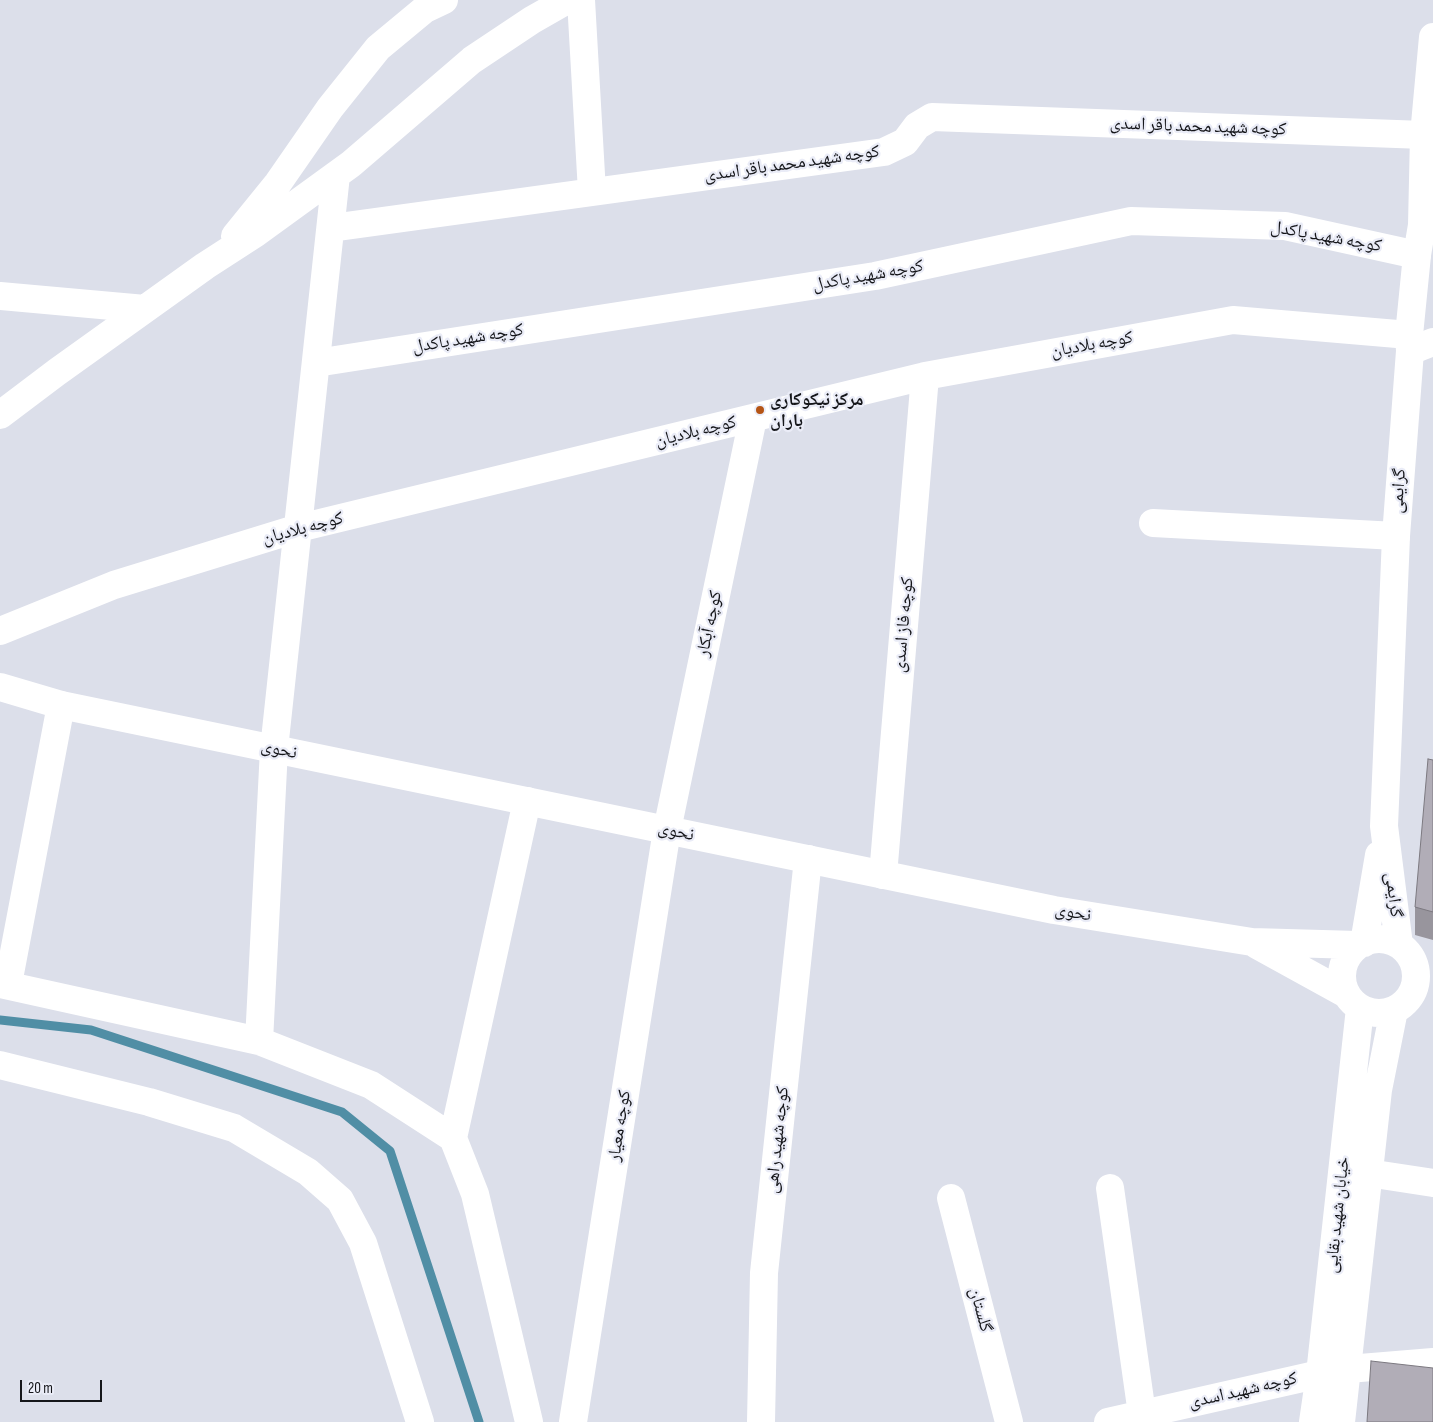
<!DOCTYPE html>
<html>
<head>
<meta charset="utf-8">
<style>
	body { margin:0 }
	#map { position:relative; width:1433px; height:1422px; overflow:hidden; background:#dcdfea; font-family:"Sofia Sans Condensed",sans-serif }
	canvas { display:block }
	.scale { position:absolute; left:20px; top:1380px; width:82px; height:22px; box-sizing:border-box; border:2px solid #15161a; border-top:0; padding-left:6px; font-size:15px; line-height:18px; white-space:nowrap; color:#15161a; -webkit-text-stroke:4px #eaecf7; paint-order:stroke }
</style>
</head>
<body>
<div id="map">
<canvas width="1433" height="1422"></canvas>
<div class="scale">20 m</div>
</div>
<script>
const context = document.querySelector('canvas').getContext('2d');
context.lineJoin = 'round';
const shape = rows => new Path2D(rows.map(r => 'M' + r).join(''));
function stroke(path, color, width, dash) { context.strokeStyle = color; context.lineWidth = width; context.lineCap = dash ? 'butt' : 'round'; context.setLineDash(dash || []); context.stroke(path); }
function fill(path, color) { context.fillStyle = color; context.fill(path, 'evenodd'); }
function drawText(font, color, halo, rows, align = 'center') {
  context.font = font + ' "Sofia Sans Condensed","Noto Naskh Arabic",sans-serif'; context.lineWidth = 4.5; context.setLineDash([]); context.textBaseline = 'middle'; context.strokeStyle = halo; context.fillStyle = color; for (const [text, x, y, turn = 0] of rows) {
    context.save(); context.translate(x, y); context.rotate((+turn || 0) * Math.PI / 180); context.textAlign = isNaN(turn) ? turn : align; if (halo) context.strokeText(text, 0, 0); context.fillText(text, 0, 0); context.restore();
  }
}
const stream = shape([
	[0,1020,91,1030,342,1112,390,1151,479,1422]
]);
const minor = shape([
	[581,0,592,192],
	[331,228,884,152,905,142,917,126,932,117,1424,135],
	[235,236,278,183,330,108,378,48,425,9,444,0],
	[0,296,145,309],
	[1410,351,1433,342],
	[316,363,875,276,1131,221,1285,226,1417,255],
	[0,415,57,372,205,266,256,233,351,164,472,60,532,20,567,0],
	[1153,523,1396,536],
	[0,631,114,585,299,528,925,376,1233,320,1409,335],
	[883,875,925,376],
	[0,984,259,1041,371,1085,453,1138,475,1194,529,1422],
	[8,984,61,705],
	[259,1041,274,749,336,175],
	[0,1065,149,1102,234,1128,308,1172,340,1200,363,1243,420,1422],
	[453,1138,527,801],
	[1368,1173,1433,1183],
	[1110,1188,1142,1414],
	[951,1198,1009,1422],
	[1348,1369,1433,1362],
	[573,1422,667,830,753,418],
	[761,1422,764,1273,808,859],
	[1108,1422,1320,1374]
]);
const major = shape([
	[0,687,61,705,1054,910,1252,942,1357,945],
	'1342 976a37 37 0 1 1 74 0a37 37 0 1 1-74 0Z',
	[1364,943,1379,855],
	[1257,945,1346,994],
	[1399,945,1384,826,1388,731,1396,536,1410,351,1409,335,1417,255,1422,225,1424,135,1433,37],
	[1313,1422,1320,1374,1360,1008],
	[1341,1422,1378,1090,1394,1010]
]);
const wall = shape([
	[1433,760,1433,940,1415,935,1415,907]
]);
const building = shape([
	[1428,759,1433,760,1433,912,1415,907,1428,759],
	[1371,1361,1433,1368,1433,1422,1367,1422,1371,1361]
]);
const markers = [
	[760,410,5,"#b55414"]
];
const streetNames = [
	["کوچه شهید محمد باقر اسدی",1198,127,2],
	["کوچه شهید محمد باقر اسدی",792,164,-8],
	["کوچه شهید پاکدل",1326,237,10],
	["کوچه شهید پاکدل",868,276,-10],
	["کوچه شهید پاکدل",468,339,-9],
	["کوچه بلادیان",1092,345,-10],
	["کوچه بلادیان",696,432,-14],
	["گرایمی",1399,491,-86],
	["کوچه بلادیان",303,529,-15],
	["کوچه آبکار",710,624,-78],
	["کوچه فاز اسدی",904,625,-85],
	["نحوی",279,750,12],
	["نحوی",676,832,12],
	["گرایمی",1393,895,83],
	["نحوی",1073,913,10],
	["کوچه معیار",620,1126,-81],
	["کوچه شهید راهی",778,1140,-84],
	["خیابان شهید بقایی",1338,1215,-84],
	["گلستان",980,1310,75],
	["کوچه شهید اسدی",1243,1391,-13]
];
const poiNames = [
	["مرکز نیکوکاری",770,400],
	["باران",770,421]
];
stroke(stream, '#508ea5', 9);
stroke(minor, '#fff', 28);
stroke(major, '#fff', 28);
fill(wall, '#98959d');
fill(building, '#b1adb7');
stroke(building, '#7c7980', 1);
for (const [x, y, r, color] of markers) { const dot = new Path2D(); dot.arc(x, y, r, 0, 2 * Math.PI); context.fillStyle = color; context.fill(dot); stroke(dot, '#eaecf7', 2); }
drawText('18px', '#15161a', '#eaecf7', streetNames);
drawText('bold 18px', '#15161a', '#eaecf7', poiNames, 'left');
</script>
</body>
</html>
